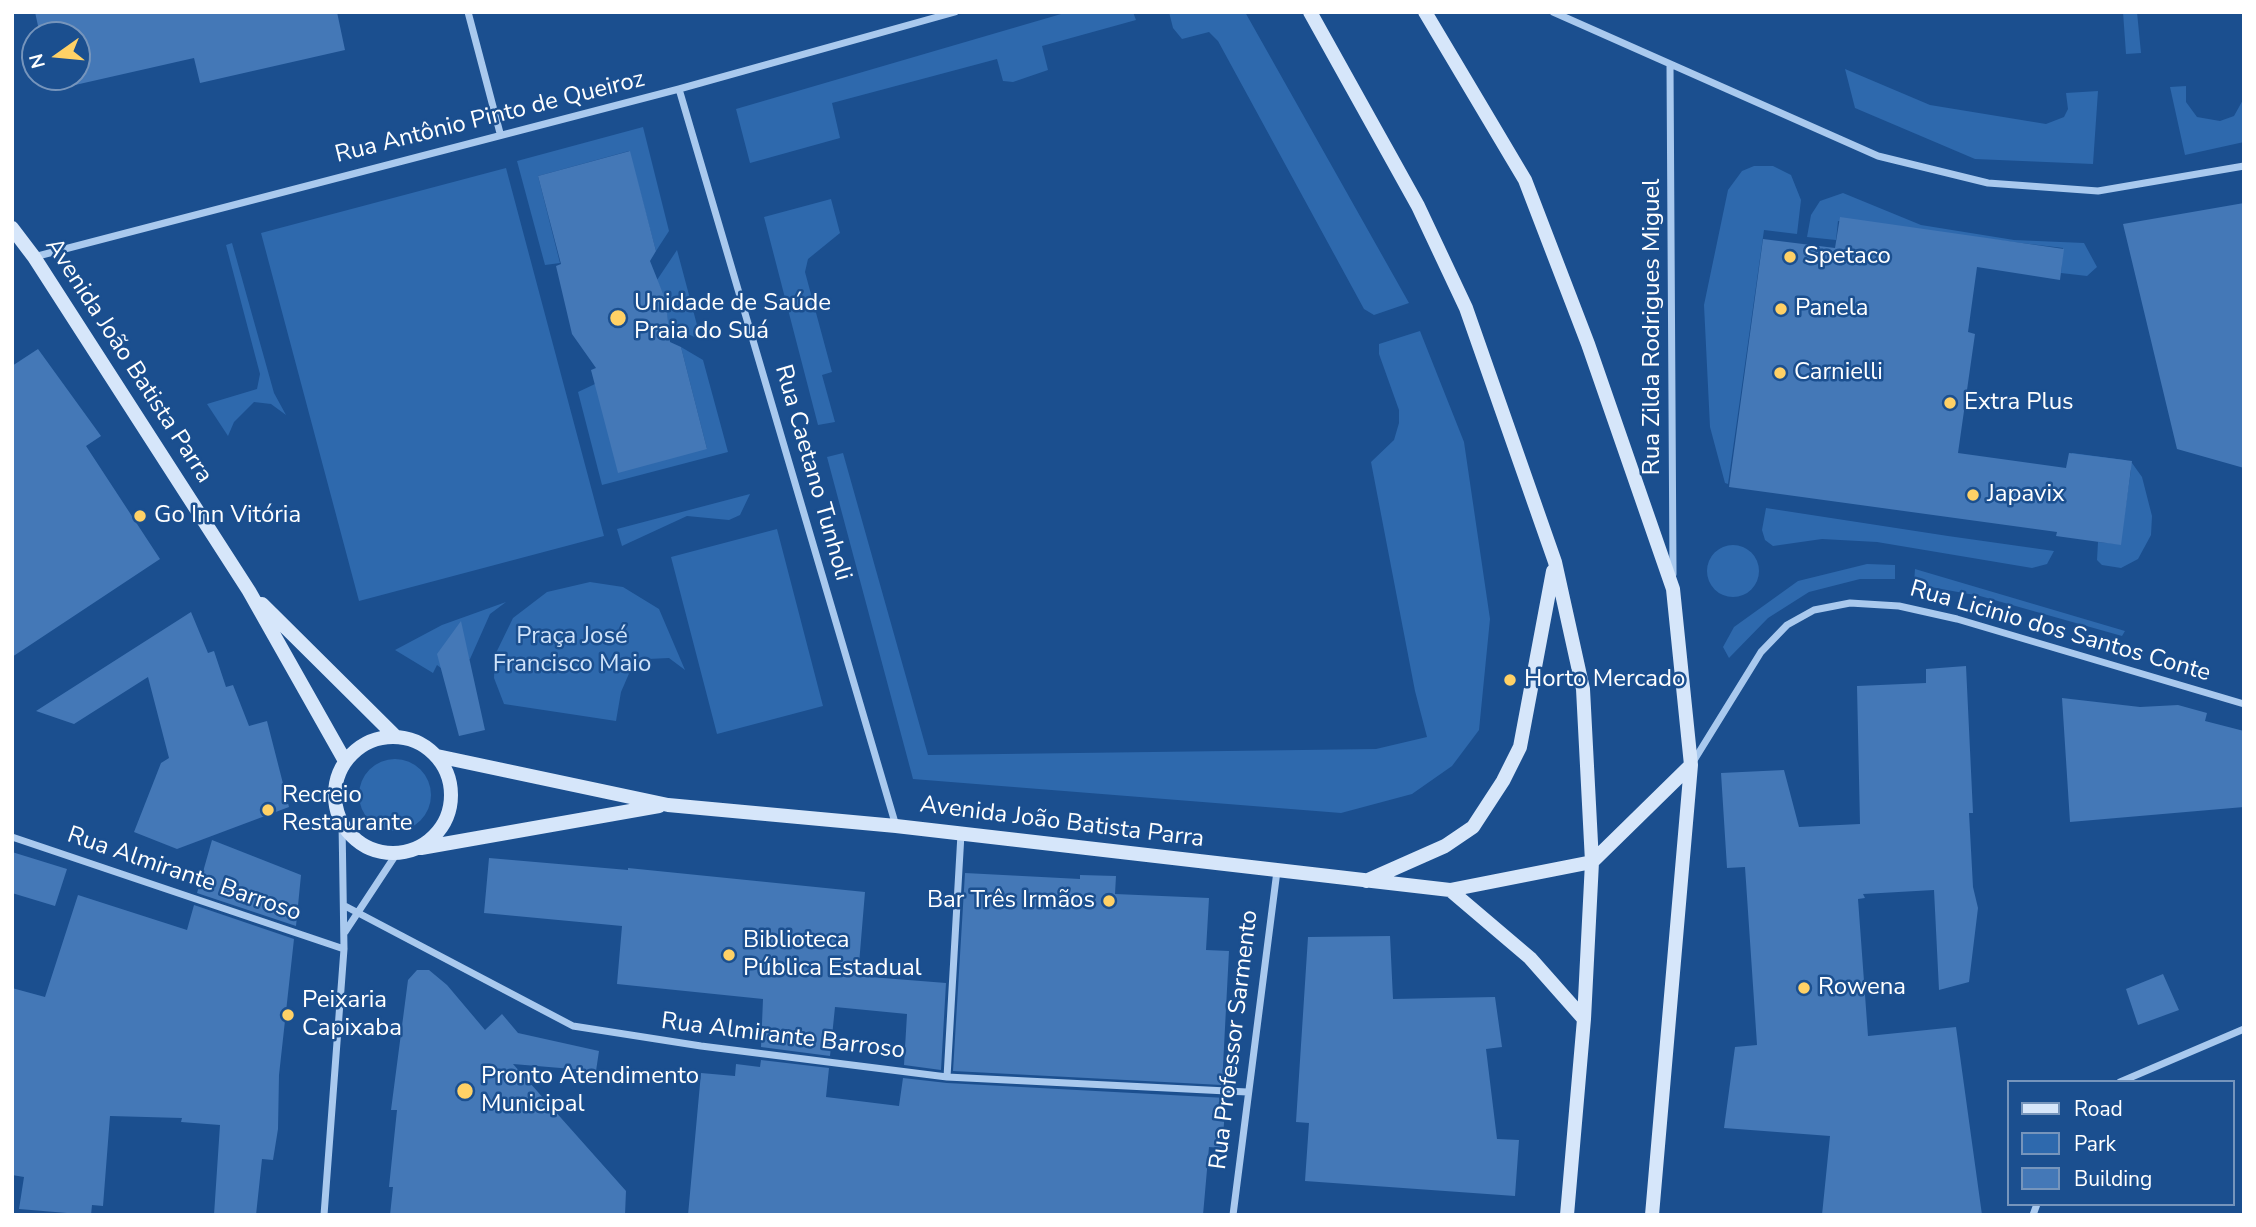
<!DOCTYPE html>
<html>
<head>
<meta charset="utf-8">
<style>
	body { margin:0 }
	#map { position:relative; width:2256px; height:1227px; overflow:hidden; background:#1b4f8f; font-family:"Nunito Sans",sans-serif }
	canvas { display:block }
	.frame { position:absolute; inset:0; border:14px solid #fff; pointer-events:none }
	.legend { position:absolute; left:2007px; top:1080px; width:228px; height:126px; box-sizing:border-box; background:#1b4f8f; border:2px solid #7695bc; margin:0; padding:9px 12px; list-style:none; font-size:21px; color:#fff }
	.legend li { display:flex; align-items:center; gap:14px; height:35px }
	.legend b { width:35px; border:2px solid #7695bc }
	.north { position:absolute; left:21px; top:21px; width:70px; height:70px; box-sizing:border-box; background:#1b4f8f; border:2px solid #7695bc; border-radius:50%; rotate:255deg; font-size:19px; font-weight:700; line-height:28px; text-align:center; color:#fff }
	.north::after { content:''; display:block; margin:auto; width:24px; height:32px; background:#ffd166; clip-path:polygon(50% 0,100% 100%,50% 72%,0 100%) }
</style>
</head>
<body>
<div id="map">
<canvas width="2256" height="1227"></canvas>
<div class="frame"></div>
<ul class="legend">
<li><b style="height:9px;background:#d6e6fa"></b>Road</li>
<li><b style="height:19px;background:#2e69ad"></b>Park</li>
<li><b style="height:19px;background:#4478b7"></b>Building</li>
</ul>
<div class="north">N</div>
</div>
<script>
const context = document.querySelector('canvas').getContext('2d');
context.lineJoin = 'round';
function fill(path, color) { context.fillStyle = color; context.fill(path, 'evenodd'); }
const shape = rows => new Path2D(rows.map(r => 'M' + r).join(''));
function stroke(path, color, width, dash) { context.strokeStyle = color; context.lineWidth = width; context.lineCap = dash ? 'butt' : 'round'; context.setLineDash(dash || []); context.stroke(path); }
function drawText(font, color, halo, rows, align = 'center') {
  context.font = font + ' "Nunito Sans",sans-serif'; context.lineWidth = 5; context.setLineDash([]); context.textBaseline = 'middle'; context.strokeStyle = halo; context.fillStyle = color; for (const [text, x, y, turn = 0] of rows) {
    context.save(); context.translate(x, y); context.rotate((+turn || 0) * Math.PI / 180); context.textAlign = isNaN(turn) ? turn : align; if (halo) context.strokeText(text, 0, 0); context.fillText(text, 0, 0); context.restore();
  }
}
const green = shape([
	[1068,12,1133,12,1136,20,1042,46,1048,70,1013,82,1003,81,997,59,832,103,840,138,750,163,736,109],
	[1169,12,1245,12,1409,303,1374,315,1364,309,1218,41,1209,32,1182,39,1173,28],
	[2123,12,2137,12,2141,53,2126,54],
	[1845,69,1930,105,2046,124,2064,117,2068,109,2066,93,2098,91,2093,164,1975,159,1855,108],
	[2186,86,2186,102,2197,117,2220,121,2234,116,2244,98,2244,142,2185,155,2170,87],
	[643,127,669,231,656,251,629,151,538,176,560,263,545,265,517,161],
	[1754,166,1773,166,1791,175,1801,200,1797,234,1764,230,1728,484,1725,483,1710,427,1704,305,1728,190,1742,171],
	[506,168,604,536,359,601,261,233],
	[1843,193,1921,225,2014,240,2084,243,2097,267,2087,276,2061,273,2063,248,1838,221,1836,240,1807,237,1811,215,1820,201],
	[831,199,840,233,808,259,805,272,832,372,822,375,835,422,818,425,764,217],
	[232,243,274,393,286,415,271,404,254,402,234,422,228,436,207,404,257,389,260,374,226,245],
	[677,250,701,340,668,325,666,301,657,280],
	[1420,331,1464,442,1490,619,1479,730,1452,766,1412,794,1341,813,913,779,827,457,843,453,928,755,1376,749,1427,737,1415,691,1371,462,1394,440,1399,423,1399,410,1379,354,1379,344],
	[681,347,703,360,728,452,602,485,578,392,595,384,707,449],
	[2072,453,2125,460,2132,463,2142,477,2152,516,2151,535,2138,559,2121,568,2102,565,2097,560,2098,542,2120,544,2131,470,2071,457],
	[750,494,740,515,729,520,687,516,622,546,617,529],
	[1766,508,1948,536,2054,551,2047,564,2032,568,1877,542,1822,539,1773,546,1765,540,1762,530],
	[777,529,823,706,717,734,671,557],
	'1707 571a26 26 0 1 1 52 0a26 26 0 1 1-52 0Z',
	[1867,564,1895,565,1895,579,1860,579,1809,592,1768,618,1729,658,1723,647,1734,627,1798,581],
	[1915,569,2125,631,2122,636,1980,596,1914,584],
	[590,582,623,587,659,609,685,670,669,658,648,659,631,669,621,692,616,721,504,704,494,678,495,655,513,618,547,592],
	[506,602,490,614,470,659,445,671,437,665,433,673,395,650,442,625],
	'359 795a36 36 0 1 1 72 0a36 36 0 1 1-72 0Z'
]);
const building = shape([
	[35,12,337,12,345,50,200,83,194,58,53,90,50,77,77,77,77,35,40,35],
	[630,151,656,251,650,261,666,301,670,342,681,347,707,449,618,473,591,370,596,368,572,334,556,266,561,264,538,176],
	[2244,203,2244,468,2177,449,2123,224],
	[1840,217,2064,249,2060,280,1977,267,1968,332,1975,334,1958,453,2066,468,2069,453,2132,461,2121,545,2056,536,2057,532,1729,487,1763,239,1835,248],
	[38,349,101,436,86,446,160,559,12,657,12,366],
	[191,612,208,653,214,651,226,687,233,685,249,726,267,721,289,807,177,849,134,832,161,763,169,758,148,677,74,724,36,711],
	[461,621,485,730,459,736,437,654],
	[1966,666,1973,813,1969,813,1973,887,1978,908,1969,982,1939,990,1934,890,1863,894,1865,898,1858,899,1868,1036,1956,1027,1982,1215,1822,1215,1830,1136,1724,1128,1735,1047,1757,1045,1745,867,1727,868,1721,773,1784,770,1799,827,1860,824,1857,686,1926,683,1926,669],
	[2062,698,2140,707,2178,705,2207,713,2205,721,2244,731,2244,807,2070,822],
	[212,840,301,875,296,926,197,893],
	[12,852,67,869,55,906,12,893],
	[489,858,628,870,628,868,865,892,858,976,946,983,941,1070,904,1065,907,1014,835,1007,830,1056,761,1047,763,999,617,984,622,926,484,913],
	[965,873,1080,879,1080,875,1116,876,1115,894,1209,898,1206,950,1229,951,1222,1085,953,1071],
	[78,895,187,930,194,905,294,939,279,1075,278,1129,273,1160,262,1159,256,1215,214,1215,220,1125,181,1122,182,1118,110,1116,103,1206,92,1205,91,1215,19,1209,24,1177,12,1175,12,988,45,997],
	[1390,936,1393,999,1495,997,1502,1047,1486,1049,1497,1139,1519,1140,1515,1196,1305,1181,1309,1123,1296,1122,1308,937],
	[417,970,429,970,447,985,485,1030,502,1014,518,1033,599,1051,596,1071,513,1064,626,1191,625,1215,390,1215,393,1187,389,1187,397,1110,391,1110,408,980],
	[2163,974,2179,1010,2138,1025,2126,989],
	[761,1060,829,1068,826,1097,899,1106,903,1078,947,1083,1226,1098,1222,1148,1209,1147,1203,1215,688,1215,701,1073,735,1076,736,1064,760,1067]
]);
const street = shape([
	[468,12,500,133],
	[1553,12,1878,156,1988,183,2098,191,2244,166],
	[1670,65,1673,574],
	[679,89,896,826],
	[34,257,679,89,955,12],
	[1693,762,1761,652,1787,625,1814,610,1850,603,1899,606,1957,619,2244,704],
	[12,837,344,949],
	[345,906,573,1026,701,1046,947,1077,1247,1092],
	[345,932,397,853],
	[947,1077,961,834],
	[2120,1082,2244,1029],
	[324,1215,344,949,342,823],
	[1233,1215,1277,871],
	[2033,1215,2037,1204]
]);
const secondary = shape([
	[1310,12,1418,206,1466,308,1555,562,1583,689,1592,862,1584,1019,1567,1215],
	[1425,12,1525,180,1588,344,1673,589,1691,765,1652,1215],
	[12,228,34,257,249,591,345,761],
	[262,604,394,735],
	'335 795a58 58 0 1 1 116 0a58 58 0 1 1-116 0Z',
	[437,756,668,805,896,826,1450,890,1592,862],
	[421,848,659,806],
	[1592,862,1691,765],
	[1366,881,1445,846,1473,827,1503,781,1520,747,1553,571],
	[1450,890,1530,958,1584,1019]
]);
const markers = [
	[1790,257,7,"#ffd166"],
	[1781,309,7,"#ffd166"],
	[618,318,9,"#ffd166"],
	[1780,373,7,"#ffd166"],
	[1950,403,7,"#ffd166"],
	[1973,495,7,"#ffd166"],
	[140,516,7,"#ffd166"],
	[1510,680,7,"#ffd166"],
	[268,810,7,"#ffd166"],
	[1109,901,7,"#ffd166"],
	[729,955,7,"#ffd166"],
	[1804,988,7,"#ffd166"],
	[288,1015,7,"#ffd166"],
	[465,1091,9,"#ffd166"]
];
const streetNames = [
	["Rua Antônio Pinto de Queiroz",490,118,-14],
	["Rua Zilda Rodrigues Miguel",1653,327,-90],
	["Avenida João Batista Parra",128,361,57],
	["Rua Caetano Tunholi",812,473,74],
	["Rua Licinio dos Santos Conte",2060,632,16],
	["Avenida João Batista Parra",1062,823,7],
	["Rua Almirante Barroso",184,875,19],
	["Rua Almirante Barroso",783,1037,7],
	["Rua Professor Sarmento",1235,1040,-83]
];
const poiNames = [
	["Spetaco",1804,257],
	["Unidade de Saúde",634,304],
	["Praia do Suá",634,332],
	["Panela",1795,309],
	["Carnielli",1794,373],
	["Extra Plus",1964,403],
	["Japavix",1987,495],
	["Go Inn Vitória",154,516],
	["Horto Mercado",1524,680],
	["Recreio",282,796],
	["Restaurante",282,824],
	["Bar Três Irmãos",1095,901,"right"],
	["Biblioteca",743,941],
	["Pública Estadual",743,969],
	["Rowena",1818,988],
	["Peixaria",302,1001],
	["Capixaba",302,1029],
	["Pronto Atendimento",481,1077],
	["Municipal",481,1105]
];
const parkNames = [
	["Praça José",572,637],
	["Francisco Maio",572,665]
];
fill(green, '#2e69ad');
fill(building, '#4478b7');
stroke(street, '#a9c9ee', 7);
stroke(secondary, '#d6e6fa', 14);
for (const [x, y, r, color] of markers) { const dot = new Path2D(); dot.arc(x, y, r, 0, 2 * Math.PI); context.fillStyle = color; context.fill(dot); stroke(dot, '#1b4f8f', 2.5); }
drawText('24px', '#fff', '#1b4f8f', streetNames);
drawText('24px', '#fff', '#1b4f8f', poiNames, 'left');
drawText('24px', '#cfe3fa', '#1b4f8f', parkNames);
</script>
</body>
</html>
